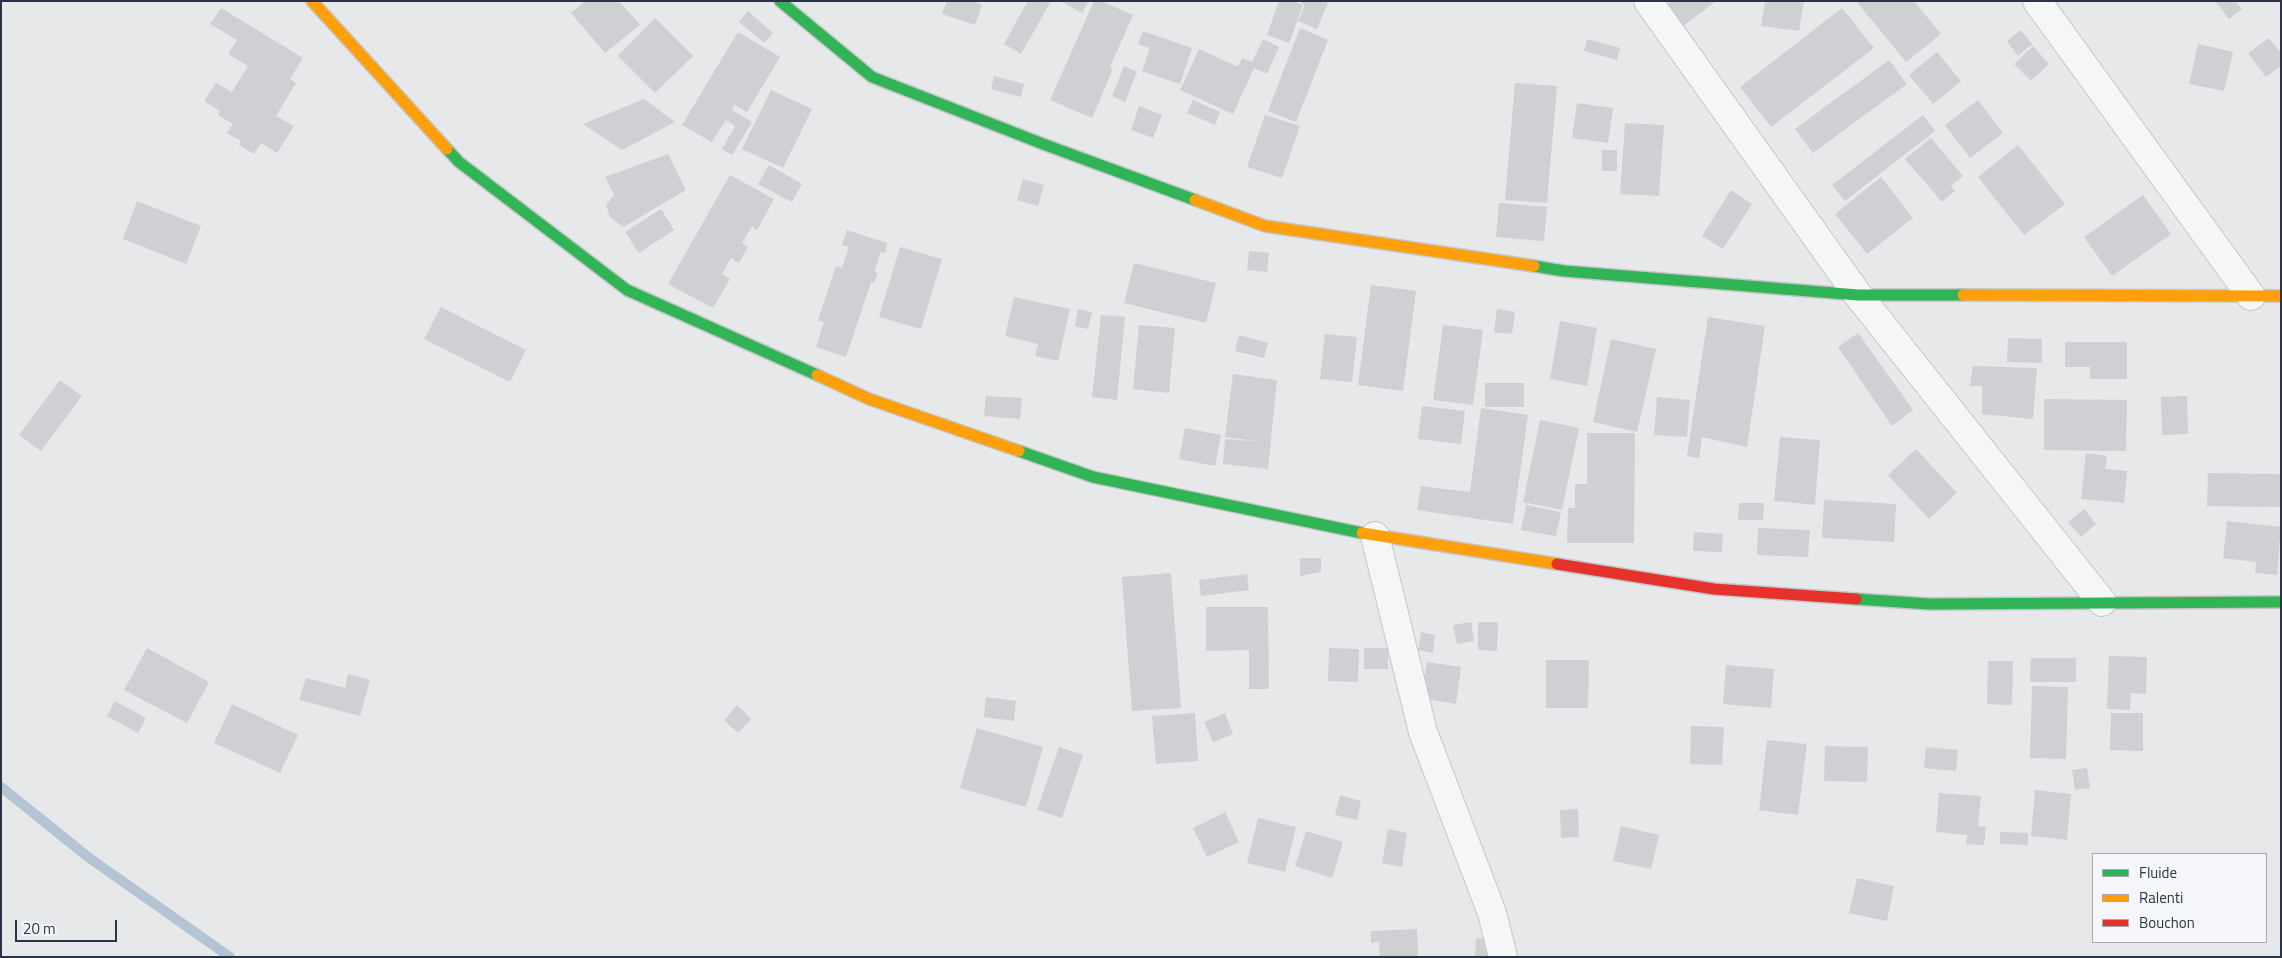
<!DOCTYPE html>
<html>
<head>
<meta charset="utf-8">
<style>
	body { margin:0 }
	#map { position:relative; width:2282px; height:958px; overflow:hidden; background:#e6e8ea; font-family:"Titillium Web",sans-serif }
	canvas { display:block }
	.frame { position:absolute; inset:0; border:2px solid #2b3445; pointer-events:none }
	.legend { position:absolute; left:2092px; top:853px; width:175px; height:90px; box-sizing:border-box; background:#f4f6f9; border:1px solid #a4a8b1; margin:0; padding:6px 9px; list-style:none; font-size:15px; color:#2b3445 }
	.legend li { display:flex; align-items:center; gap:10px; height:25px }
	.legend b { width:25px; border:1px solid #a4a8b1 }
	.scale { position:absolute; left:15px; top:920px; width:102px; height:22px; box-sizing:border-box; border:2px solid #2b3445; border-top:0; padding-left:6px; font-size:15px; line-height:18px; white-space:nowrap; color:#2b3445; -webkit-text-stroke:4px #f4f6f9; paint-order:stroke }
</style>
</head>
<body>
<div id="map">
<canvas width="2282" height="958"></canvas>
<div class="frame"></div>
<ul class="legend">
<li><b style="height:6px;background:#30b455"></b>Fluide</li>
<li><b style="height:6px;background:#ff9f0a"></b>Ralenti</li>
<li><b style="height:6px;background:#e5322d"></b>Bouchon</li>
</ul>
<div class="scale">20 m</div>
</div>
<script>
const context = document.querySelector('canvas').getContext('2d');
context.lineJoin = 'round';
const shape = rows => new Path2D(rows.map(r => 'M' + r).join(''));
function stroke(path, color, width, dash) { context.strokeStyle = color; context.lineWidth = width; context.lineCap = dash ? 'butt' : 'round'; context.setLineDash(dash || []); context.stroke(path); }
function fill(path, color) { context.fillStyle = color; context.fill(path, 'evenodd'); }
const stream = shape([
	[1,787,88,857,230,957]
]);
const building = shape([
	[585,1,619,1,640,25,605,53,571,13],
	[947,1,972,1,982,5,975,25,942,14],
	[1028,1,1051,1,1021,54,1004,44],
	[1060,1,1089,1,1082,13],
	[1094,1,1101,1,1133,15,1110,67,1113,69,1092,118,1050,100],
	[1279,1,1292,1,1303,5,1289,43,1267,35],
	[1298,1,1329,1,1317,29,1298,21,1305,5],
	[1671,1,1716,1,1682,27,1665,6],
	[1765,1,1804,1,1799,31,1761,26],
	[1856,1,1914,1,1941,34,1906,62],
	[2215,1,2236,1,2242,9,2229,19],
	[221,8,303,58,290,79,296,83,276,116,294,126,277,153,261,143,254,154,239,145,241,141,227,133,233,124,218,115,220,111,204,101,216,83,232,92,248,66,228,54,237,40,210,24],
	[1842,8,1874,48,1771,127,1740,87],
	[748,11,773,33,764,43,739,22],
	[655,18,693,56,655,93,618,56],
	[1300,28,1328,40,1296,122,1268,111],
	[2021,30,2032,44,2018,56,2007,41],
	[1143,31,1192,48,1180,84,1142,71,1150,48,1138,44],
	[738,32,780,57,747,112,735,105,732,110,752,122,732,155,722,149,735,126,726,120,712,142,682,125],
	[2269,38,2281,53,2281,66,2266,77,2248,53],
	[1263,39,1279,47,1267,74,1254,68,1233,114,1180,90,1199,49,1238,67,1242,58,1252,62],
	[1587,39,1620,48,1617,60,1584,51],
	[2198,44,2233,52,2224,91,2189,84],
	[2033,46,2049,64,2031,81,2014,64],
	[1937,52,1961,81,1933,104,1909,75],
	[1889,60,1907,84,1813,153,1795,129],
	[1124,66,1137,72,1125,102,1112,96],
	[994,76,1024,84,1021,97,991,89],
	[1515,83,1557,86,1547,203,1505,200],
	[771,90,812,109,783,168,742,149],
	[644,99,675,122,622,150,583,124],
	[1193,100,1220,112,1215,125,1187,113],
	[1978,100,2003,133,1970,158,1945,125],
	[1577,103,1613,108,1608,143,1572,138],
	[1139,106,1162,115,1153,138,1131,130],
	[1265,115,1300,126,1282,178,1247,167],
	[1923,115,1935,131,1845,201,1832,185],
	[1625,123,1664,125,1659,196,1620,194],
	[1931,138,1963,176,1951,186,1955,191,1942,202,1905,159],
	[2018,145,2065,204,2024,235,1978,177],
	[1602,150,1617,150,1617,171,1602,171],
	[668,154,686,190,623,227,610,217,606,205,614,195,605,177],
	[769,165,802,184,792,202,758,184],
	[730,175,774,199,757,230,752,226,742,243,748,247,739,263,731,258,722,274,730,279,713,308,668,284],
	[1881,177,1913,218,1867,254,1835,214],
	[1023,179,1044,185,1038,206,1017,200],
	[1731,190,1752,204,1723,249,1702,236],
	[2143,195,2171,234,2112,276,2084,237],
	[137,201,201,226,186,264,123,239],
	[1499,203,1547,207,1544,241,1496,237],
	[661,209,674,230,639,253,625,232],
	[847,230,887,243,885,253,881,252,874,272,878,273,874,283,871,282,846,357,816,347,824,322,818,320,836,266,842,268,849,247,842,245],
	[900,247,942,259,921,329,879,317],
	[1249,251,1269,253,1267,272,1247,270],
	[1134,263,1216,283,1206,323,1124,303],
	[1371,285,1416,291,1403,391,1358,385],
	[1014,297,1070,309,1058,361,1035,356,1038,344,1005,336],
	[441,307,526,350,510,382,424,339],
	[1078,309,1092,312,1088,329,1075,326],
	[1497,309,1515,312,1512,334,1494,332],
	[1101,315,1125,317,1117,400,1092,397],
	[1708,317,1765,326,1747,447,1702,437,1699,458,1687,456],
	[1560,321,1597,328,1587,386,1550,379],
	[1139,325,1175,328,1169,393,1133,389],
	[1443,325,1483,330,1473,405,1433,400],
	[1858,333,1913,410,1892,426,1838,347],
	[1325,334,1357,337,1352,382,1320,379],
	[1239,335,1268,343,1264,358,1235,351],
	[2008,338,2042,339,2042,363,2007,362],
	[1611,339,1656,349,1637,432,1593,422],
	[2065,342,2127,342,2127,379,2090,379,2090,367,2065,367],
	[1973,366,2037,368,2033,419,1982,414,1982,386,1970,386],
	[1233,374,1277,380,1268,469,1223,464,1225,439,1264,442,1225,437],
	[60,380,82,396,41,451,19,435],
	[1485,383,1524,383,1524,407,1485,407],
	[986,396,1022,398,1020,419,984,416],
	[2187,396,2188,434,2162,435,2161,397],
	[1657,397,1690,400,1687,437,1654,435],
	[2044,399,2127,400,2126,451,2044,450],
	[1422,406,1465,411,1461,444,1418,439],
	[1481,408,1528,415,1513,524,1417,510,1421,486,1470,492],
	[1540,420,1579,428,1562,510,1523,502],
	[1185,428,1221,435,1215,466,1179,459],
	[1587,433,1635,433,1634,543,1567,543,1568,508,1575,508,1575,484,1587,484],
	[1780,437,1820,440,1815,505,1774,501],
	[1916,449,1957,493,1929,519,1888,475],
	[2086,453,2107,456,2105,469,2127,471,2124,503,2081,499],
	[2208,473,2281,474,2281,507,2207,506],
	[1824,500,1896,504,1894,542,1822,538],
	[1739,503,1764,503,1763,520,1738,520],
	[1526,505,1561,512,1556,536,1521,530],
	[2084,509,2096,524,2081,537,2068,522],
	[2227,521,2281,527,2277,575,2255,573,2256,562,2223,558],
	[1758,528,1810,530,1808,557,1757,555],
	[1694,532,1723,534,1722,552,1693,551],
	[1300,558,1321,558,1321,572,1300,576],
	[1171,573,1181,708,1132,711,1122,577],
	[1247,574,1249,590,1201,596,1199,580],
	[1206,607,1268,607,1269,689,1249,689,1249,650,1206,651],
	[1471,622,1474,641,1457,644,1453,625],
	[1478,622,1498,622,1497,651,1478,650],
	[1421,632,1435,635,1433,653,1418,650],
	[147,648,209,682,187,723,124,690],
	[1329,648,1359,649,1358,682,1328,681],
	[1364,648,1388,648,1388,669,1364,669],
	[2109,656,2147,657,2146,694,2131,693,2130,710,2107,709],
	[2031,658,2076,658,2076,682,2030,682],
	[1546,660,1589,660,1588,708,1546,708],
	[1988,661,2013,661,2012,705,1987,704],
	[1427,662,1461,667,1456,704,1421,698],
	[1726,665,1774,669,1771,708,1723,704],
	[348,674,370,680,360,716,299,700,306,678,345,688],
	[2032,686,2068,687,2066,759,2030,758],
	[986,697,1016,701,1014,721,984,717],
	[115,701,146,718,138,733,107,716],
	[232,704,298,735,280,773,214,743],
	[737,705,751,719,738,733,724,720],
	[1195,713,1198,761,1156,764,1152,716],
	[1225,713,1233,734,1213,742,1204,722],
	[2111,713,2143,713,2143,751,2110,750],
	[1691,726,1724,727,1722,765,1690,764],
	[977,728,1043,747,1026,807,960,788],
	[1767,740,1807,744,1798,815,1759,810],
	[1825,746,1868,747,1867,782,1824,781],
	[1059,747,1083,755,1062,818,1037,810],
	[1926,747,1958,750,1956,771,1924,768],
	[2087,768,2090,788,2075,790,2072,770],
	[2035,790,2071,794,2067,840,2031,836],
	[1939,793,1981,796,1978,826,1986,827,1984,845,1966,844,1967,835,1936,832],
	[1340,795,1361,801,1357,820,1335,815],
	[1578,809,1579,837,1561,838,1560,810],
	[1225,812,1239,842,1207,857,1193,828],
	[1258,818,1296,827,1285,872,1247,863],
	[1621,826,1659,835,1651,869,1613,861],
	[1388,829,1407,833,1402,867,1382,863],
	[1306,831,1343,842,1332,878,1295,866],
	[2000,832,2028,833,2028,845,2000,844],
	[1857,878,1894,886,1887,921,1849,913],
	[1417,929,1418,957,1380,957,1379,942,1371,943,1371,931],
	[1476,938,1502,940,1501,957,1475,957]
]);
const street = shape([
	[1648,1,1858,295,2102,602],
	[2037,1,2251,296],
	[1375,536,1423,732,1492,913,1503,957]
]);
const fast = shape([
	[780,1,872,77,1043,144,1195,200],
	[447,149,459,162,627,290,817,375],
	[1534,266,1564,271,1858,295,1963,295],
	[1019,451,1093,477,1362,533],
	[1856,599,1929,604,2281,602]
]);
const slow = shape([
	[312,1,447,149],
	[1195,200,1265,226,1534,266],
	[1963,295,2281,296],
	[817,375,869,399,1019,451],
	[1362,533,1557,564]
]);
const jam = shape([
	[1557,564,1714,589,1856,599]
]);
stroke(stream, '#b4c4d5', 10);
fill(building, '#ced0d3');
stroke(street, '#c4c6c8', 30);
stroke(fast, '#c4c6c8', 14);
stroke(slow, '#c4c6c8', 14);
stroke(jam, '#c4c6c8', 14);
stroke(street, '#f5f6f7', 28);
stroke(fast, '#30b455', 11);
stroke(slow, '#ff9f0a', 11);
stroke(jam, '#e5322d', 11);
</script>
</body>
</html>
